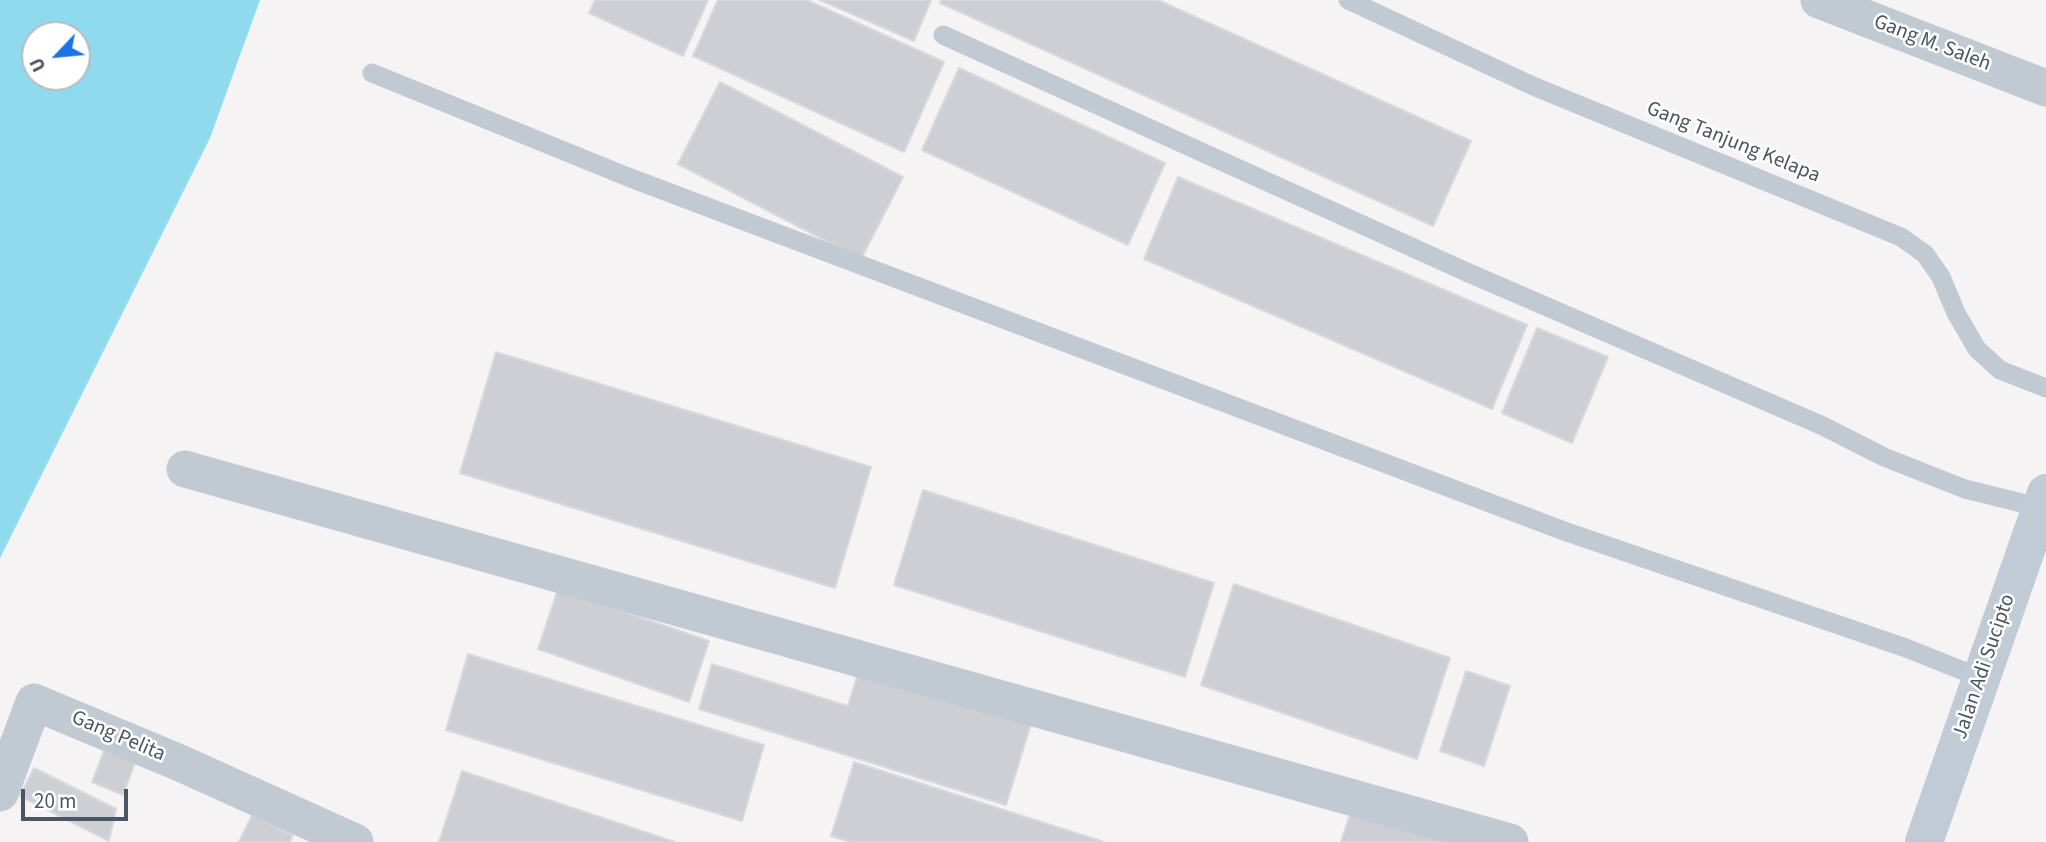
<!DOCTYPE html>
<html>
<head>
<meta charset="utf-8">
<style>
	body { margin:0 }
	#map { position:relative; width:2046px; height:842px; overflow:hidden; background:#f5f3f3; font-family:"Source Sans 3",sans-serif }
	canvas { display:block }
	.north { position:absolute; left:21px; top:21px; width:70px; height:70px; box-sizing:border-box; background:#fff; border:2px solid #b7bbc0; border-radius:50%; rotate:244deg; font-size:19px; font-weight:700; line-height:28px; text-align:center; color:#4a5661 }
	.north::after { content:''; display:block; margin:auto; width:24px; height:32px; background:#1a73e8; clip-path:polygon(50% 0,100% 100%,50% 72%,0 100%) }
	.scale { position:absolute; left:21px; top:789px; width:107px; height:32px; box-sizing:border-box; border:4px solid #4a5661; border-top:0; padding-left:9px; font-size:21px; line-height:24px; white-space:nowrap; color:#4a5661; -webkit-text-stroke:5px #fff; paint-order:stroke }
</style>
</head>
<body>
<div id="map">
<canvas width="2046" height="842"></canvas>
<div class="north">U</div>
<div class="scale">20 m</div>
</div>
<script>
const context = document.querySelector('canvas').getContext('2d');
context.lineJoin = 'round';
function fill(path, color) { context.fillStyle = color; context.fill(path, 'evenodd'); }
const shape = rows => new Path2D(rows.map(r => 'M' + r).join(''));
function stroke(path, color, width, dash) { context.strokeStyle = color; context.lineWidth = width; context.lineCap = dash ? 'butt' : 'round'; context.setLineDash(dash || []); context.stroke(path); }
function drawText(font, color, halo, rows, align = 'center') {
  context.font = font + ' "Source Sans 3",sans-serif'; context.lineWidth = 5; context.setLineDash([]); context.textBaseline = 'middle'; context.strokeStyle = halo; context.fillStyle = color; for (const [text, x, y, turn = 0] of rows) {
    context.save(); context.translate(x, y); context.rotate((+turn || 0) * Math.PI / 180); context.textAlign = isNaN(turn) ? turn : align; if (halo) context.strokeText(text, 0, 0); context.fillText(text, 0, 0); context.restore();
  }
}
const water = shape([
	[0,0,260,0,210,138,0,558],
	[35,35,77,35,77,77,35,77]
]);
const building = shape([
	[595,0,708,0,683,56,589,13,595,0],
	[718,0,807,0,944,62,904,152,693,56,718,0],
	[820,0,931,0,914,41,820,0],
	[941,0,1158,0,1471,141,1433,226,940,3,941,0],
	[959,68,1165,163,1128,245,922,150,959,68],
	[720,82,903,177,861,259,678,164,720,82],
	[1178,177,1527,325,1492,409,1144,259,1178,177],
	[1537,328,1608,357,1572,443,1502,413,1537,328],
	[496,352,871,467,835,588,460,473,496,352],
	[923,490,1214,583,1185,677,894,585,923,490],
	[1234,584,1450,658,1417,759,1201,685,1234,584],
	[558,589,709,641,689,702,538,649,558,589],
	[468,654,764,745,742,821,446,730,468,654],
	[712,664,848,706,859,670,1031,724,1006,805,699,709,712,664],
	[1466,671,1510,686,1484,766,1440,751,1466,671],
	[105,748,136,760,123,795,92,782,105,748],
	[854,762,1104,842,851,842,831,836,854,762],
	[34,768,116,809,109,841,20,796,34,768],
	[462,771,675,842,439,842,462,771],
	[1353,805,1460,842,1341,842,1353,805],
	[252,815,293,835,290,842,239,842,252,815]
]);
const lane = shape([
	[1348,0,1533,86,1901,237,1925,254,1941,277,1956,313,1977,349,2000,370,2046,388],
	[943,35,1471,274,1823,426,1884,457,1965,489,2046,509],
	[372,73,628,177,1564,531,1906,648,1981,678]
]);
const street = shape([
	[1819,0,2046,88],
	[185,469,1510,842],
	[0,793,34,702,180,763,355,842]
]);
const secondary = shape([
	[1924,842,2046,493]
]);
const streetNames = [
	["Gang M. Saleh",1932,44,21],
	["Gang Tanjung Kelapa",1733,143,22],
	["Jalan Adi Sucipto",1985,667,-71],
	["Gang Pelita",118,737,23]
];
fill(water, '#90daee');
fill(building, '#cdcfd5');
stroke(building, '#d7d9de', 2);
stroke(lane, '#c1cad2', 19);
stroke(street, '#c1cad2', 37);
stroke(secondary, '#c1cbd6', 38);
drawText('21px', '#4a5661', '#fff', streetNames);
</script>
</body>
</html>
